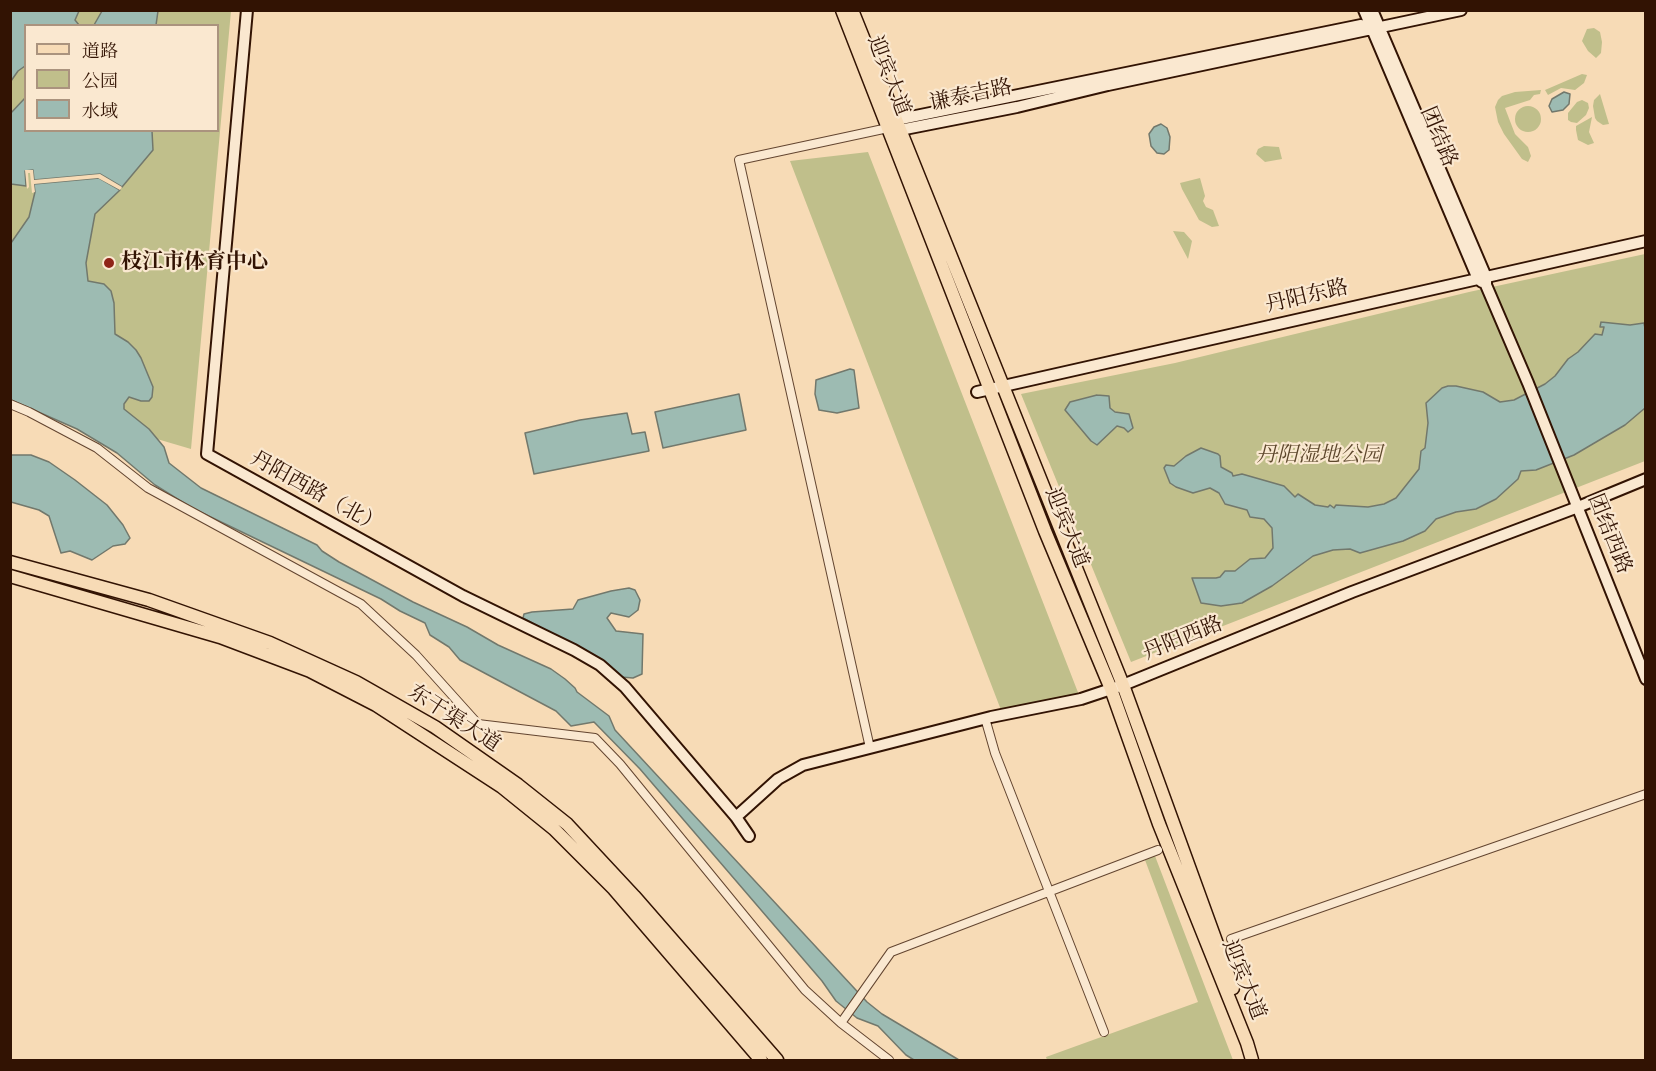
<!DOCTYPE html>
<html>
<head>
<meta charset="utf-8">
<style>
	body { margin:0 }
	#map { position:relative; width:1656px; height:1071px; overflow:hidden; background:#f7dbb6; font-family:"IM FELL Great Primer","Noto Serif SC",serif }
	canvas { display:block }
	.frame { position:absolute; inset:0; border:12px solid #321303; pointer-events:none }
	.legend { position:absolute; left:24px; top:24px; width:195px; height:108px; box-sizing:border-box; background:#fae8d0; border:2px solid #aa937e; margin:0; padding:8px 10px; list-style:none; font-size:18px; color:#321303 }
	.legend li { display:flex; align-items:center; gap:12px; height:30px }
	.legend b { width:30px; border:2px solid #aa937e }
</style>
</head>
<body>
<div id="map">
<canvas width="1656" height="1071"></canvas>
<div class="frame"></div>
<ul class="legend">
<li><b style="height:8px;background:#f7dbb6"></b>道路</li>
<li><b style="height:16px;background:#c0bf8b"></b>公园</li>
<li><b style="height:16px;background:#9dbbb2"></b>水域</li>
</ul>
</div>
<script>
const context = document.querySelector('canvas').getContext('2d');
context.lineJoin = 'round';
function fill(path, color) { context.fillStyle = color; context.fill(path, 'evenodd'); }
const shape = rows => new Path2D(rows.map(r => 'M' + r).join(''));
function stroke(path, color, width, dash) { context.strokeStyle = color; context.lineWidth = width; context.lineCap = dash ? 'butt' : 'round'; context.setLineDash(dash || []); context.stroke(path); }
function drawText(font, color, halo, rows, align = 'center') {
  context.font = font + ' "IM FELL Great Primer","Noto Serif SC",serif'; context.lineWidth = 4.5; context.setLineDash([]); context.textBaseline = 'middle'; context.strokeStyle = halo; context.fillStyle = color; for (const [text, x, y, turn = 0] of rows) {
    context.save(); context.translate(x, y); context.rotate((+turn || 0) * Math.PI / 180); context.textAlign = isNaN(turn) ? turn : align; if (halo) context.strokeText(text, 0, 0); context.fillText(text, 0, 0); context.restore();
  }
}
const green = shape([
	[10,11,231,11,191,449,11,396],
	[26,26,218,26,218,130,26,130],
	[1594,28,1600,32,1602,42,1601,53,1596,58,1588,51,1582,41,1587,29],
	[1582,74,1587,75,1584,83,1575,90,1561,88,1548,95,1545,90],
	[1541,90,1540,94,1534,95,1530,100,1505,108,1515,134,1528,147,1531,156,1528,162,1522,159,1504,134,1498,122,1495,107,1498,100,1502,96,1515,92],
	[1600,94,1609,124,1603,125,1597,121,1595,118,1593,106,1594,100],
	[1582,100,1588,103,1589,108,1586,115,1577,123,1571,122,1568,120,1568,113,1577,102],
	'1515 119a13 13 0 1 1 26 0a13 13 0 1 1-26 0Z',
	[1592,117,1589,132,1594,143,1588,145,1578,140,1576,130,1576,126],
	[1264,146,1279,147,1282,159,1265,162,1256,154,1258,149],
	[868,152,1079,695,1001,710,790,161],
	[1200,178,1205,196,1203,201,1206,207,1213,210,1219,226,1212,227,1199,220,1182,189,1180,183],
	[1173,231,1184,232,1192,241,1188,259],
	[1645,254,1645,461,1131,662,1021,394,1175,363,1469,292],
	[1155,856,1233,1060,1047,1060,1046,1057,1198,1002,1145,860]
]);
const water = shape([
	[11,10,79,11,75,20,79,25,26,26,25,66,18,71,11,81,11,10],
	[102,11,158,11,156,25,94,25,102,11],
	[1564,92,1570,94,1569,104,1563,110,1552,112,1549,106,1552,99,1564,92],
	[25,98,26,130,152,131,153,150,122,187,100,174,34,180,33,170,25,171,26,186,11,184,10,114,25,98],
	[1161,124,1167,128,1170,137,1169,150,1164,154,1157,153,1151,146,1149,134,1154,127,1161,124],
	[99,178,120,190,95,214,86,263,88,281,104,284,111,291,114,303,115,334,128,342,136,350,141,358,153,387,152,397,149,401,141,401,129,397,124,404,124,409,149,429,164,447,169,463,201,488,317,545,322,551,339,562,413,602,467,627,498,645,551,669,565,679,575,688,577,692,609,716,615,730,867,1002,882,1014,959,1060,914,1060,906,1055,878,1026,857,1018,836,1001,822,981,640,769,594,722,571,726,556,711,460,660,449,647,430,635,425,623,400,611,381,599,192,508,155,485,117,453,77,429,11,400,11,243,29,217,35,192,34,184,99,178],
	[1601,322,1630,325,1644,323,1645,328,1645,408,1625,425,1574,455,1536,470,1521,471,1518,479,1496,499,1476,509,1456,512,1436,519,1425,531,1403,541,1360,553,1350,549,1333,550,1313,556,1272,586,1242,603,1221,606,1201,603,1192,578,1216,578,1220,577,1225,571,1235,571,1250,559,1265,558,1273,548,1272,528,1264,519,1250,517,1247,510,1225,504,1219,493,1210,488,1193,493,1176,487,1170,483,1164,468,1166,465,1174,466,1186,456,1201,448,1218,454,1220,456,1221,467,1232,473,1233,476,1242,474,1284,486,1295,497,1298,494,1315,505,1328,507,1330,505,1334,508,1336,505,1368,507,1384,504,1396,498,1419,469,1421,451,1425,448,1428,423,1426,403,1442,388,1448,386,1456,386,1483,392,1500,402,1514,400,1545,384,1555,376,1568,359,1578,352,1595,334,1602,335,1604,327,1600,327,1601,322],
	[850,369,854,370,859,408,837,413,819,410,815,394,816,380,850,369],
	[739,394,746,430,663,448,655,412,739,394],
	[1097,395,1109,396,1110,408,1115,412,1129,414,1133,428,1128,432,1124,428,1117,426,1097,445,1091,441,1065,410,1070,402,1097,395],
	[627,413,632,434,645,432,649,451,534,474,525,433,580,420,627,413],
	[10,455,31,455,49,462,75,480,107,505,123,525,130,538,125,544,113,546,92,560,70,551,61,553,49,516,39,510,11,502,10,455],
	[629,588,635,590,640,600,638,610,629,617,611,613,607,618,616,631,643,634,642,674,633,678,621,677,609,665,523,618,524,614,532,612,573,609,578,600,611,591,629,588]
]);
const pier = shape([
	[25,170,33,170,34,180,100,174,122,187,120,190,98,178,34,184,35,192,32,193,30,173,28,173,29,187,27,189]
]);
const street = shape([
	[10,404,29,412,97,448,148,488,361,604,416,655,478,724,595,738,620,764,805,990,841,1023,889,1060],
	[985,718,995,753,1104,1032],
	[870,748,739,160,888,128],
	[1231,939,1646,794],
	[841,1023,891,952,1158,850]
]);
const secondary = shape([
	[247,10,207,454,463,596,574,650,600,665,625,687,736,817,749,836],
	[1364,10,1478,279,1482,282],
	[1372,10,1486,277,1486,285,1528,383,1646,679],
	[890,126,896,120,1361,25],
	[894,129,900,130,1017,107,1108,85,1461,10],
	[977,392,1646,241],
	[736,817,778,779,803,765,991,717,1081,699,1123,685,1352,592,1578,507,1646,479]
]);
const primary = shape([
	[842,10,1045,531,1111,689,1159,824,1247,1043,1252,1060],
	[852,10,1123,685,1233,988],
	[10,562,149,600,270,643,356,682,435,727,518,785,567,824,634,896,777,1060],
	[10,576,220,637,310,671,376,705,502,787,554,829,614,889,761,1060]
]);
const markers = [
	[109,263,6,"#8f2418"]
];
const streetNames = [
	["迎宾大道",888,76,69],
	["谦泰吉路",971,96,-12],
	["团结路",1438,137,67],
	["丹阳东路",1307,297,-13],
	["丹阳西路（北）",316,493,29],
	["迎宾大道",1066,528,68],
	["团结西路",1609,534,68],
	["丹阳西路",1183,639,-22],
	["东干渠大道",454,719,33],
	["迎宾大道",1243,980,68]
];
const poiNames = [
	["枝江市体育中心",121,263]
];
const parkNames = [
	["丹阳湿地公园",1319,456]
];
fill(green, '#c0bf8b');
fill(water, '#9dbbb2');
stroke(water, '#72786c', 1.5);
fill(pier, '#f7dbb6');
stroke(street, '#634530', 10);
stroke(secondary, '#321303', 14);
stroke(primary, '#321303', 15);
stroke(street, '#fae8d0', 8);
stroke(secondary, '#fae8d0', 10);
stroke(primary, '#f7dbb6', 12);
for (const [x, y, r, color] of markers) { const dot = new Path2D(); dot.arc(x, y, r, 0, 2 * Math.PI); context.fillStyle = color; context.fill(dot); stroke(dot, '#fae8d0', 2); }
drawText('21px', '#321303', '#fae8d0', streetNames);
drawText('bold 21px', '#321303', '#fae8d0', poiNames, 'left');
drawText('italic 21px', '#5d472c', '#fae8d0', parkNames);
</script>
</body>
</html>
